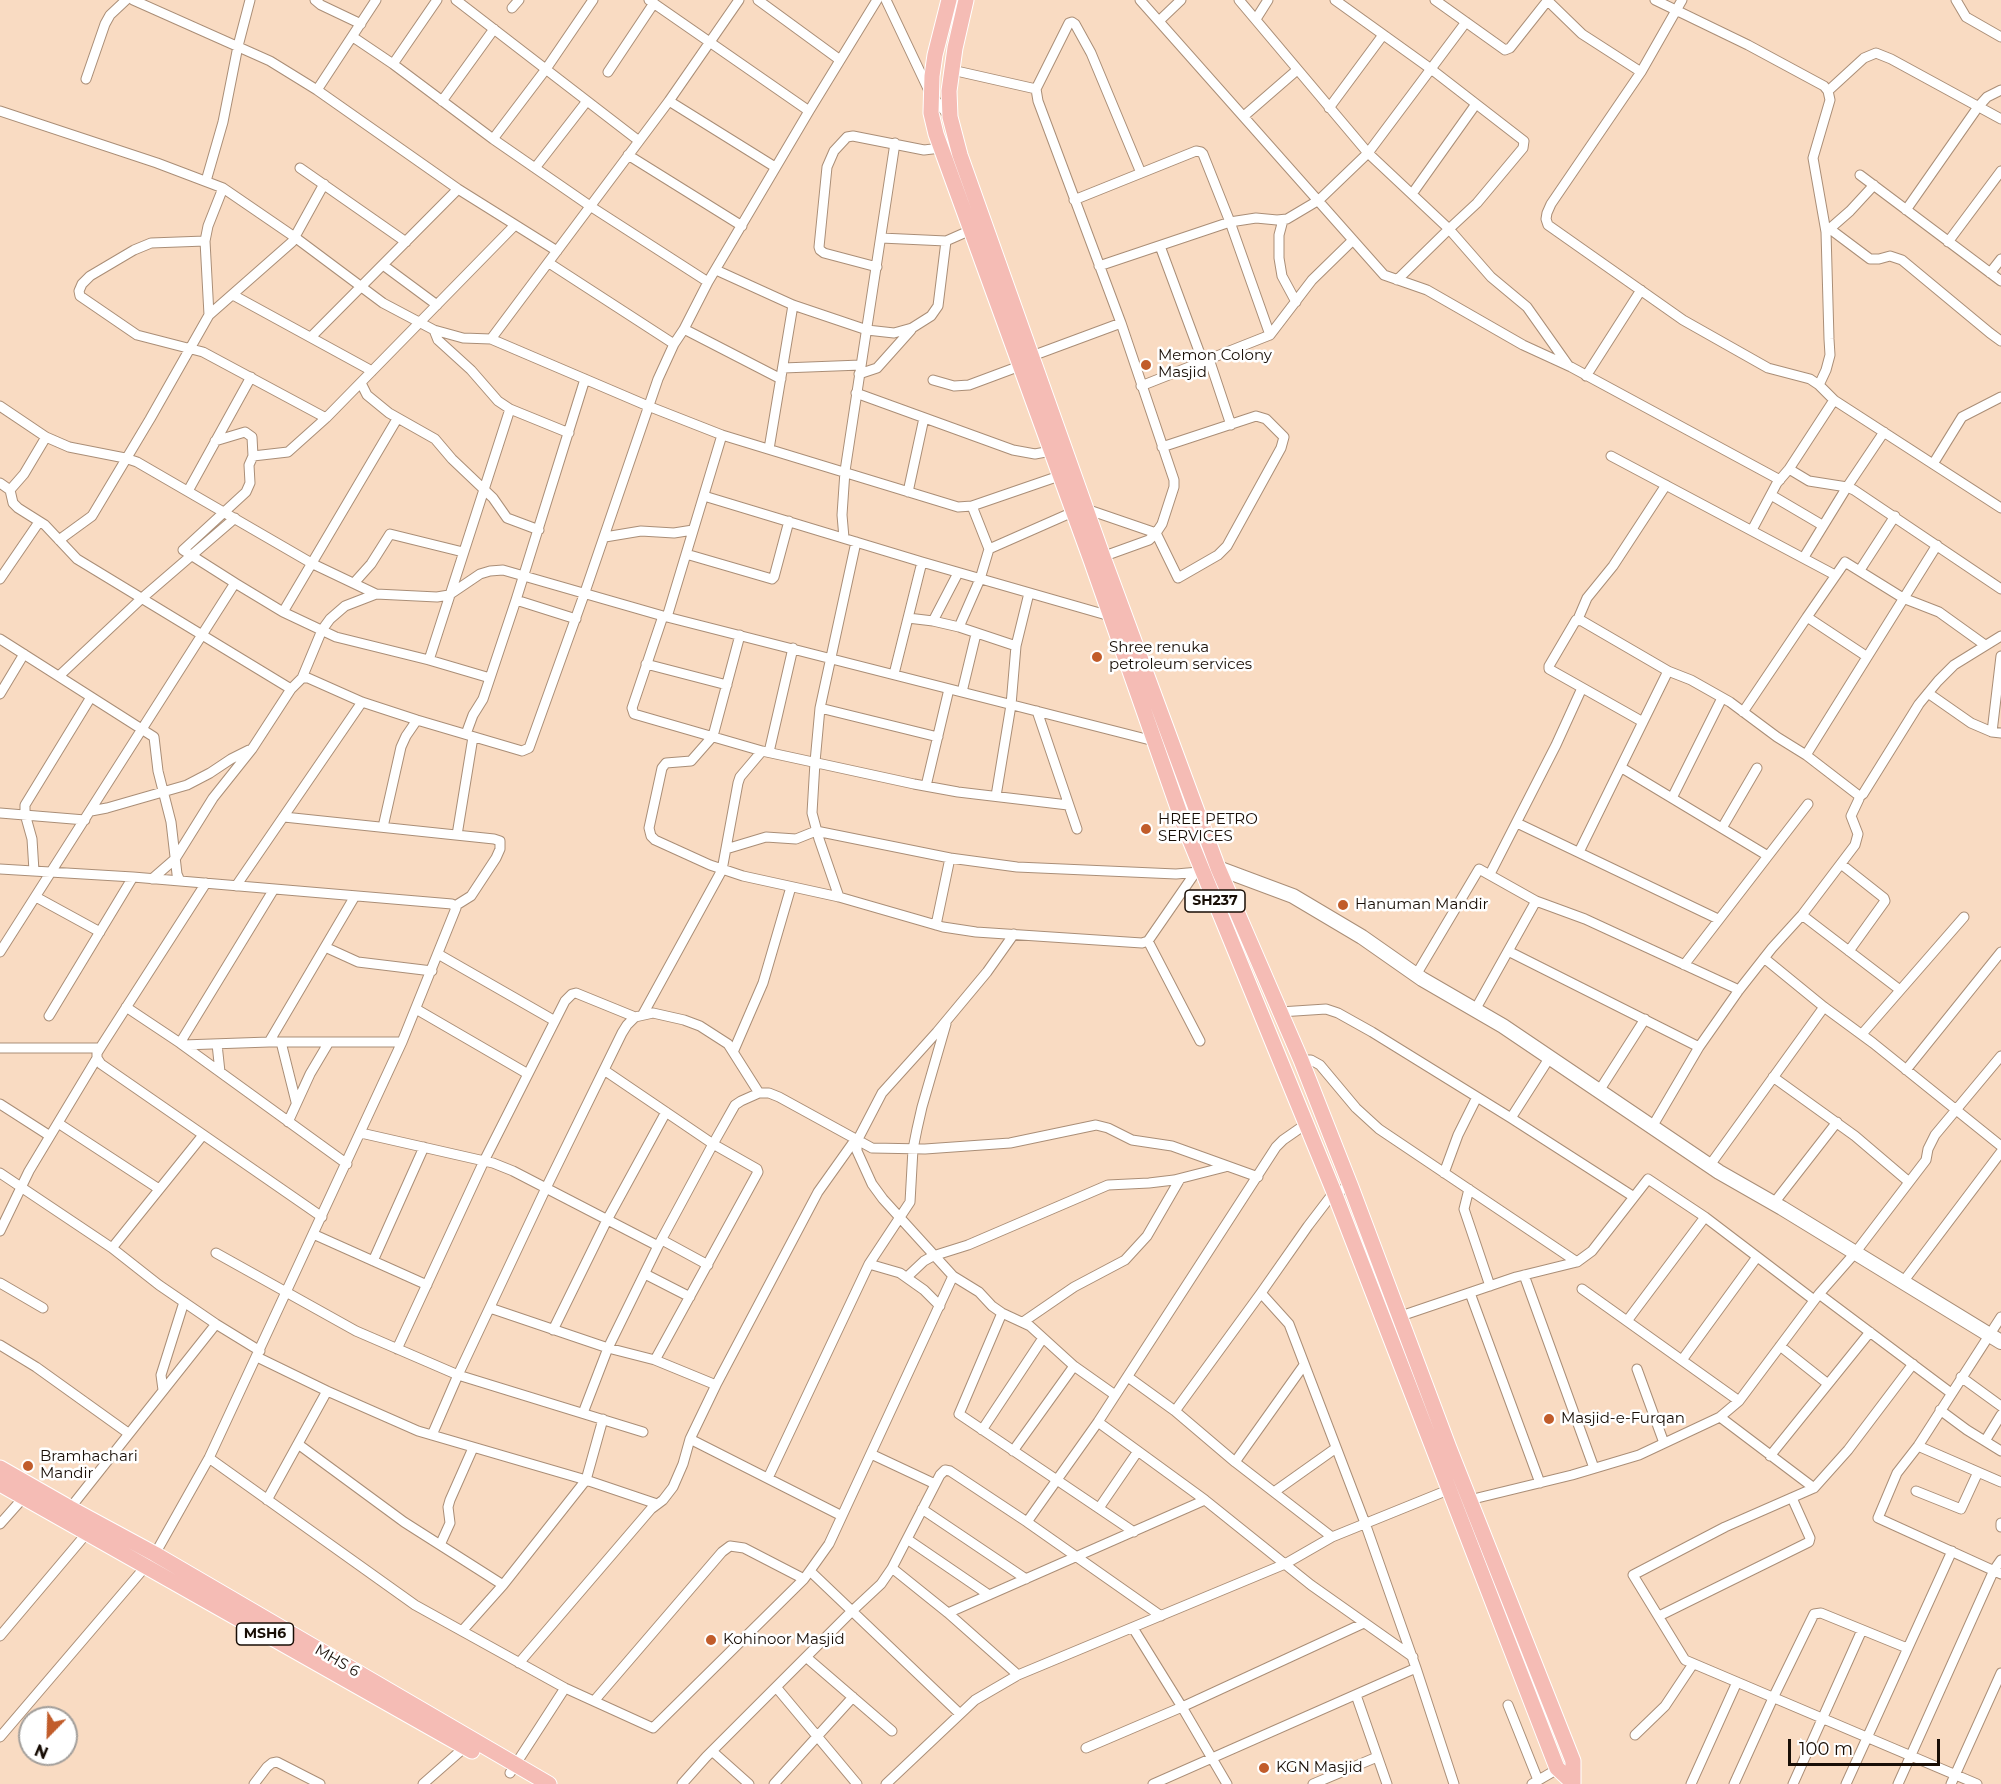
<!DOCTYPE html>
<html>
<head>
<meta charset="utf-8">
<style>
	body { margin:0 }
	#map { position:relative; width:2001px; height:1784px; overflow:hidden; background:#f9dbc2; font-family:Montserrat,sans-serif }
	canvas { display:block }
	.north { position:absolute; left:18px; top:1706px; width:60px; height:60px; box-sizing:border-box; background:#fff; border:2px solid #a39f9b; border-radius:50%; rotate:203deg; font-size:16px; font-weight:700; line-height:24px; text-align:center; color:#180e06 }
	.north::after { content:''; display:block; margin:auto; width:21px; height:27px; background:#c15c2a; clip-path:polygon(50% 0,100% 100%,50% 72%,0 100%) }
	.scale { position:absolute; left:1788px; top:1739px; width:152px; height:27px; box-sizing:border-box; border:3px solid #180e06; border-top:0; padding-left:8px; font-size:18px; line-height:21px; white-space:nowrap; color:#180e06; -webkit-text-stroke:4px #fff; paint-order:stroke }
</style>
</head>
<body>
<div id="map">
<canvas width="2001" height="1784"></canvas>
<div class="north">N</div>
<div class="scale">100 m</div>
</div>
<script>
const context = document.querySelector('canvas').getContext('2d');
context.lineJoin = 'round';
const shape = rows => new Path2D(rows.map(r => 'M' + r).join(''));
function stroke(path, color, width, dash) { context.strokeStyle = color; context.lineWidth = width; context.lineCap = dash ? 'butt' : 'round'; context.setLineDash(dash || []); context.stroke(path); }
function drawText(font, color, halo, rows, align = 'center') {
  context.font = font + ' Montserrat,sans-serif'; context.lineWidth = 5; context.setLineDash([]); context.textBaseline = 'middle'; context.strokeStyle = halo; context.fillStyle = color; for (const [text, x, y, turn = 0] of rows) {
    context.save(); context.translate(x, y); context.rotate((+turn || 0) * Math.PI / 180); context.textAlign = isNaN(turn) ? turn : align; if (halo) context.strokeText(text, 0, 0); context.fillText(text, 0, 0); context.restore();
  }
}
const street = shape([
	[133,0,270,61,317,90,458,189,557,251],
	[315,0,321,5,361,24],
	[456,0,639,141],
	[649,0,809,111],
	[758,0,840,60],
	[886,0,931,95,949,116],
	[1140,0,1384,275,1427,290,1523,345,1571,367,1780,480],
	[1239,0,1368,153,1449,229,1491,277,1527,307,1568,365],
	[1335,0,1431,69,1524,141,1523,148,1477,203,1449,229,1397,280],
	[1435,0,1505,50,1510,48,1548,0],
	[1547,0,1582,34,1641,72],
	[1655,0,1748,45,1824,86,1828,91,1830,100,1813,158,1826,232,1829,339,1830,355,1826,370,1819,385],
	[1682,0,1641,72,1551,204,1547,213,1546,219,1548,225,1683,320,1768,368,1810,379,1819,385,1834,400,2001,508],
	[1956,0,1966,17,2001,37],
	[512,8,519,0],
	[1256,19,1268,0],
	[1159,21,1181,0],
	[353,37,393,64,493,139,590,206,708,282],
	[393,64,437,0],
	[952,70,1036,89],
	[608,72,654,3],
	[86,79,105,24,110,15,126,0],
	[317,90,376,0],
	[1828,91,1864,58,1876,53,1891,59,2001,119],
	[442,101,494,29],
	[669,101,775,167],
	[1329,108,1383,35],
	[0,111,157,163,223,188,296,238,383,303,434,330,463,338,491,339,648,406,722,435,958,507,972,506,1065,474],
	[1244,116,1297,70],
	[493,139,546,69,593,0],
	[628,155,742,226],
	[300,168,406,242],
	[535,168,587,101],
	[1860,175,2001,281],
	[206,181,223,122,238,46,250,0],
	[1412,194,1476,104],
	[1074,200,1196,151,1201,152,1203,154,1230,222,1270,335],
	[1906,210,1978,107,1987,97,2001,90],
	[1283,220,1279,235,1279,258,1282,276,1296,302],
	[1830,229,1870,259,1879,259,1890,256,1902,260,1990,333,2001,341],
	[1826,232,1850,211,1874,185],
	[881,238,946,241,971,230],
	[205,241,151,243,134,250,90,276,82,284,79,291,80,296,137,335,203,352,326,418],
	[1948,242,2001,171],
	[1160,246,1203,362],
	[549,263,674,344],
	[383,265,437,305],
	[1099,266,1230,222,1256,218,1277,220,1287,219,1319,200,1368,153,1466,22],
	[877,267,824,253,820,250,819,247,827,167,834,151,847,137,853,136,924,150,941,148],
	[716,270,793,305,867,330,894,333,912,328,931,316,938,306,946,241],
	[1990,273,2001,259],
	[233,295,372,371],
	[209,315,205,241,208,226,223,188],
	[684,329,781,379],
	[434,330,438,340,471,370,498,401,510,409],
	[311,337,458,189],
	[491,339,669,101,739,0],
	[1032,356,1121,323],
	[1209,359,1231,425],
	[783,368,861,365],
	[859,374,877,368,911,330],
	[1586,376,1641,290],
	[933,380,954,386,969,385,1020,366],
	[361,383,367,395,389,413,435,439,452,459,493,498,507,518,539,530],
	[1141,386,1270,335,1312,280,1353,240],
	[856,393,1013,450,1035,454,1051,451],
	[0,406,46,437,69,447,125,458,137,462,313,564,376,594],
	[215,441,245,432,252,437,253,456],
	[769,449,793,305],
	[1611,456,1835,575],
	[1933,464,1962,417,2001,397],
	[1789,469,1809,481,1847,487,1854,490,2001,589],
	[0,483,10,490,13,503,18,508,45,525,77,559,291,689],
	[10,490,24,474,46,437],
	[188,491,251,377],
	[908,492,924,418],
	[1771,495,1822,525],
	[704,496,922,562,1110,616],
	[972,506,989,549],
	[1086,509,1156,533,1178,578,1218,555,1227,546,1281,448,1284,437,1266,419,1256,416,1162,447],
	[1752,530,1777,483,1789,469,1834,400],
	[605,537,641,531,674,533,693,530],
	[844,538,842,515,845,471,895,143],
	[59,540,92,516,150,419,209,315,292,242,324,184],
	[686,554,772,579,774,577,789,521],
	[1804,557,1847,487,1884,432],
	[1099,558,1149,540,1156,533,1162,524,1174,487,1174,480,1121,323,1038,101,1036,89,1069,23,1072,22,1075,24,1091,53,1141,173],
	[1860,570,1895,516],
	[0,579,39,522],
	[235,583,183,550,246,492,250,483,249,465,253,456,288,452,326,418,515,225],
	[354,583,371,564,390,534,463,552],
	[516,600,576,619],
	[283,612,336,637,429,660,490,678],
	[663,616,632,708,634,714,762,751,914,784,958,792,1068,805],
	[667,617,722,435],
	[1807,617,1845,562,1903,598,1939,612,1985,645],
	[908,618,933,621,959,627,1016,646],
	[1578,619,1587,598,1613,566,1666,485],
	[933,621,958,573],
	[959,627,980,579,989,549,1073,512],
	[740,635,713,736,691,761,666,763,662,768,649,828,651,836,655,840,710,865,743,876,839,897,943,927,976,932,1142,943,1148,941,1195,873],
	[0,639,154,737,158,771,171,822,177,874,180,881],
	[2001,656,1992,732,2001,733],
	[429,660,510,409,569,433],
	[646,664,727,685],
	[894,674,922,562],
	[59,676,141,599,235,518],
	[302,678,322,630,330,619,345,606,376,594,437,597,449,595,480,574,490,571,503,570,663,616,1154,741],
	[962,692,976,634],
	[1928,693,1971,723,1992,732],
	[0,694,24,654],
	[820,708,938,737],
	[1037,711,1077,829],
	[1743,712,1807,617,1866,656],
	[1643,722,1549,669,1549,666,1576,620,1582,621,1668,671,1691,680,1730,702,1777,737,1806,755,1858,795,1859,799,1851,816,1858,834,1855,845,1802,915,1772,948,1739,990,1699,1047,1652,1127],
	[466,734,473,715,483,699,516,600,585,379],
	[769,752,793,648],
	[1806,755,1937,545],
	[1622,768,1768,856],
	[926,786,949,689],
	[996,796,1011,705,1016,646,1029,593],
	[1859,797,1863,794,1919,704,1938,681,1954,665,2001,636],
	[1672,798,1722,698],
	[91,811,107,808,187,785,210,773,231,759,249,750],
	[0,813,85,820],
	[284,817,494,839,500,841,500,849,496,858,471,896,455,906],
	[1517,823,1718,919],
	[383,827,401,747,406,736,417,720],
	[1722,828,1757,768],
	[457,835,473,737],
	[726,849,766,837,796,839,816,831,950,858,1017,867,1176,874,1199,872],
	[1579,852,1668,671],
	[1841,864,1884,898,1885,901,1849,951],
	[0,869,133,877,452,904,456,908,402,1042,209,1458,155,1554,146,1566,0,1737],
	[34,871,32,839,25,814,25,805,91,697],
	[1490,874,1556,745,1582,688],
	[152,879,175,859,213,798,252,749,291,689,302,678,308,678,362,702,417,720,522,751,529,748,585,592,658,379,674,344,684,329,708,282,809,111,877,0],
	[206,883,102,1045,97,1053,97,1058,101,1064,322,1217],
	[236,886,362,702],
	[274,889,180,1043,347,1164],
	[36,897,100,932],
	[839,897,819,839,812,813,815,762,820,708,856,542],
	[1802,915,1900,990],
	[936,925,950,858],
	[1014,934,987,972,937,1032,882,1093,857,1141,857,1151,872,1184,883,1199,953,1276,979,1292,992,1306,1002,1313,1030,1326,1074,1366,1115,1395],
	[1148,941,1200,1041],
	[325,947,358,962,432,971],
	[1508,951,1699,1047],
	[0,952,235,583,283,612,397,419],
	[438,954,555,1021],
	[1764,958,1824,1007,1873,1043,2001,1146],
	[1684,965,1808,804],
	[1416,975,1479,869,1536,901,1585,919,1739,990],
	[126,1007,180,1043],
	[416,1009,528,1074],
	[1475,1010,1536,901],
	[1280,1012,1326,1009,1338,1013,1372,1032,1511,1118,1634,1197],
	[643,1014,722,870,738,783,740,777,762,751],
	[49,1016,133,877],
	[1862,1034,1964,917],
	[269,1042,355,896],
	[281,1042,296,1102],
	[217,1044,220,1072],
	[183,1045,269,1042,402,1042],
	[0,1048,100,1048],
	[734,1050,763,983,791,887],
	[1301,1060,1311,1060,1320,1065,1356,1108,1379,1129,1577,1262],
	[604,1070,713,1144,757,1169,758,1172,655,1360],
	[1906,1070,2001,952],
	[1773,1077,1855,1136,1909,1182],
	[1599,1091,1645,1019],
	[0,1104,50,1136],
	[1511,1118,1550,1057],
	[288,1122,310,1074,329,1042],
	[58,1123,159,1189],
	[361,1133,493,1163,513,1171,658,1246],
	[1710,1165,1824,1007],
	[0,1173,112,1248,159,1285,216,1324,260,1351],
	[1444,1173,1458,1135,1477,1097],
	[1469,1189,1464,1209,1490,1286],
	[1774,1203,1837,1122],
	[0,1231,29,1171,97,1058],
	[313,1234,427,1285],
	[662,1240,708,1265],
	[112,1248,203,1135],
	[216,1253,356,1331,458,1375,643,1432],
	[373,1261,424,1147],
	[869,1264,900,1273,924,1290,940,1306],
	[645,1274,690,1297],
	[1524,1275,1594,1468],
	[907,1277,924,1261,933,1256,968,1245,1108,1185,1149,1183,1174,1180,1225,1167],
	[1903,1282,2001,1152],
	[0,1283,43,1308],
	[1582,1289,1739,1401],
	[1261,1293,1289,1324,1365,1523,1416,1668,1454,1784],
	[1470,1293,1540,1483],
	[1819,1294,1951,1393],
	[490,1308,608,1348,655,1360,716,1385],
	[1002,1313,959,1414,1134,1532],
	[2001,1317,1918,1446,1897,1473,1878,1518,2001,1574],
	[1395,1318,1516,1277,1577,1262,1592,1251,1648,1179,1705,1217,1814,1300],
	[1627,1321,1705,1217],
	[1023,1322,1074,1287,1125,1260,1147,1236,1180,1179],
	[553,1330,607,1220,666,1112],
	[0,1345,36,1367,128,1433],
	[1780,1346,1828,1384],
	[397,1349,484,1161,565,1001,572,994,576,993,635,1017],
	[257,1357,327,1391,418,1431,586,1480,657,1504],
	[1682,1360,1757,1257],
	[1913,1364,1848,1450,1814,1488,1725,1527,1633,1575,1685,1660,1977,1784],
	[1637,1369,1664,1443],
	[1128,1377,1175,1411,1235,1462,1332,1537],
	[1961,1377,2001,1406],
	[163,1390,161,1375,184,1302],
	[1940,1410,1967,1430,2001,1451],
	[1175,1411,1261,1293,1308,1226,1334,1192,1351,1187],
	[583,1413,608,1348,658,1246,713,1144,735,1105,741,1101,759,1093,769,1093,779,1097,872,1148,925,1149,1010,1143,1096,1125,1108,1128,1132,1140,1172,1146,1258,1177],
	[1720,1417,1814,1488],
	[1098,1422,1205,1500,1311,1585,1413,1657],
	[982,1430,1043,1338],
	[432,1435,458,1375,546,1188,622,1033,627,1025,635,1017,653,1013,684,1020,700,1026,728,1044,759,1093],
	[690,1439,842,1516],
	[1985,1441,2001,1415],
	[298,1444,404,1522,503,1585],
	[1918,1446,2001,1482],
	[1013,1451,1074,1366],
	[871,1454,935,1484],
	[1770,1456,1870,1332],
	[209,1458,415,1605,565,1688,653,1728,804,1579,829,1544,953,1276],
	[1235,1462,1304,1365],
	[768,1478,869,1264,910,1202,913,1149,917,1129,922,1107,946,1024],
	[1916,1491,1961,1509,1978,1472],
	[1274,1492,1336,1448],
	[267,1500,327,1391],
	[1465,1501,1572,1475,1639,1455,1720,1417,1739,1401,1819,1294,1855,1253,1926,1160,1928,1149,1935,1135,2001,1056],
	[1099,1508,1138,1451],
	[922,1509,1026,1579],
	[67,1512,216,1324],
	[1027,1522,1098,1422,1276,1147,1283,1140,1306,1124],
	[2001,1523,2001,1527],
	[0,1524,24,1497],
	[907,1539,989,1595],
	[440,1545,450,1523,448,1507,450,1500,473,1448],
	[892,1568,948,1613,1018,1675],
	[810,1571,960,1714],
	[948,1613,1205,1500],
	[1659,1616,1809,1542,1810,1538,1792,1498],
	[1133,1628,1182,1707,1227,1784],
	[462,1631,503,1585,586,1480,603,1419],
	[0,1636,87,1533],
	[806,1657,892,1731],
	[519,1663,651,1509,663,1500,673,1487,683,1464,690,1439,716,1385,818,1192,855,1140],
	[776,1687,857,1784],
	[1356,1695,1387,1784],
	[594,1701,722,1552,730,1546,744,1548,804,1579],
	[1508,1705,1538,1780],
	[1635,1735,1665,1706,1693,1664],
	[1086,1748,1182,1707,1364,1623],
	[712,1751,749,1784],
	[510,1773,565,1688],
	[254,1784,267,1767,272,1763,277,1762,320,1784],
	[423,1784,465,1747],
	[682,1784,706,1757,851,1612,881,1584,892,1568,940,1475,945,1470,950,1471,1027,1522,1161,1616],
	[774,1784,853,1697],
	[886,1784,975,1700,1018,1675,1285,1564,1332,1537,1453,1488],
	[1153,1784,1416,1668],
	[1313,1784,1377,1757],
	[1532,1784,1561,1767],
	[1691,1784,1737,1682],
	[1734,1784,1773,1698,1814,1614,1821,1613,1907,1648],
	[1793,1784,1862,1630],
	[1846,1784,1952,1551],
	[1898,1784,1994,1570,2001,1560],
	[1951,1784,2001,1673]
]);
const secondary = shape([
	[1211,869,1218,868,1293,896,1362,937,1422,979,1503,1026,1719,1172,1782,1208,2001,1342]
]);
const primary = shape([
	[949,0,935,55,932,76,931,113,936,134,1091,560,1185,828,1334,1192,1557,1768,1573,1783],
	[966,0,955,48,949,91,950,117,960,155,1103,557,1218,868,1301,1060,1351,1187,1449,1448,1573,1761,1573,1784],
	[0,1468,70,1508,155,1554,549,1784],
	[0,1484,472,1751]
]);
const markers = [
	[1146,365,6,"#c15c2a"],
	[1097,657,6,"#c15c2a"],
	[1146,829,6,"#c15c2a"],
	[1343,905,6,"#c15c2a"],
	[1549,1419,6,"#c15c2a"],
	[28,1466,6,"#c15c2a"],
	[711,1640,6,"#c15c2a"],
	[1264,1768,6,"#c15c2a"]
];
const shields = [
	[1215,901,60],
	[265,1634,57]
];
const shieldNames = [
	["SH237",1215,901],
	["MSH6",265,1634]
];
const poiNames = [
	["Memon Colony",1158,356],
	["Masjid",1158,373],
	["Shree renuka",1109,648],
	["petroleum services",1109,665],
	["HREE PETRO",1158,820],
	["SERVICES",1158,837],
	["Hanuman Mandir",1355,905],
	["Masjid-e-Furqan",1561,1419],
	["Bramhachari",40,1457],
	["Mandir",40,1474],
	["Kohinoor Masjid",723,1640],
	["KGN Masjid",1276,1768]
];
const streetNames = [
	["MHS 6",337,1661,30]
];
stroke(street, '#aa8e77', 11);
stroke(secondary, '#aa8e77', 16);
stroke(primary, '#fff', 17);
stroke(street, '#fff', 9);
stroke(secondary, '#fff', 14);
stroke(primary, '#f5bcb5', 15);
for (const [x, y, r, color] of markers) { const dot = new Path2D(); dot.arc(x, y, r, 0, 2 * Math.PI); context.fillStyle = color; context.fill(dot); stroke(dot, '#fff', 2); }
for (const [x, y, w] of shields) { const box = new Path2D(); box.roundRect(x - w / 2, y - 11, w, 22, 4.5); context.fillStyle = '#fff'; context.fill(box); stroke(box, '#180e06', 1.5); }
drawText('bold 14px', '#180e06', null, shieldNames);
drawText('15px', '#180e06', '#fff', poiNames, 'left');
drawText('15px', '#180e06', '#fff', streetNames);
</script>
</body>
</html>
